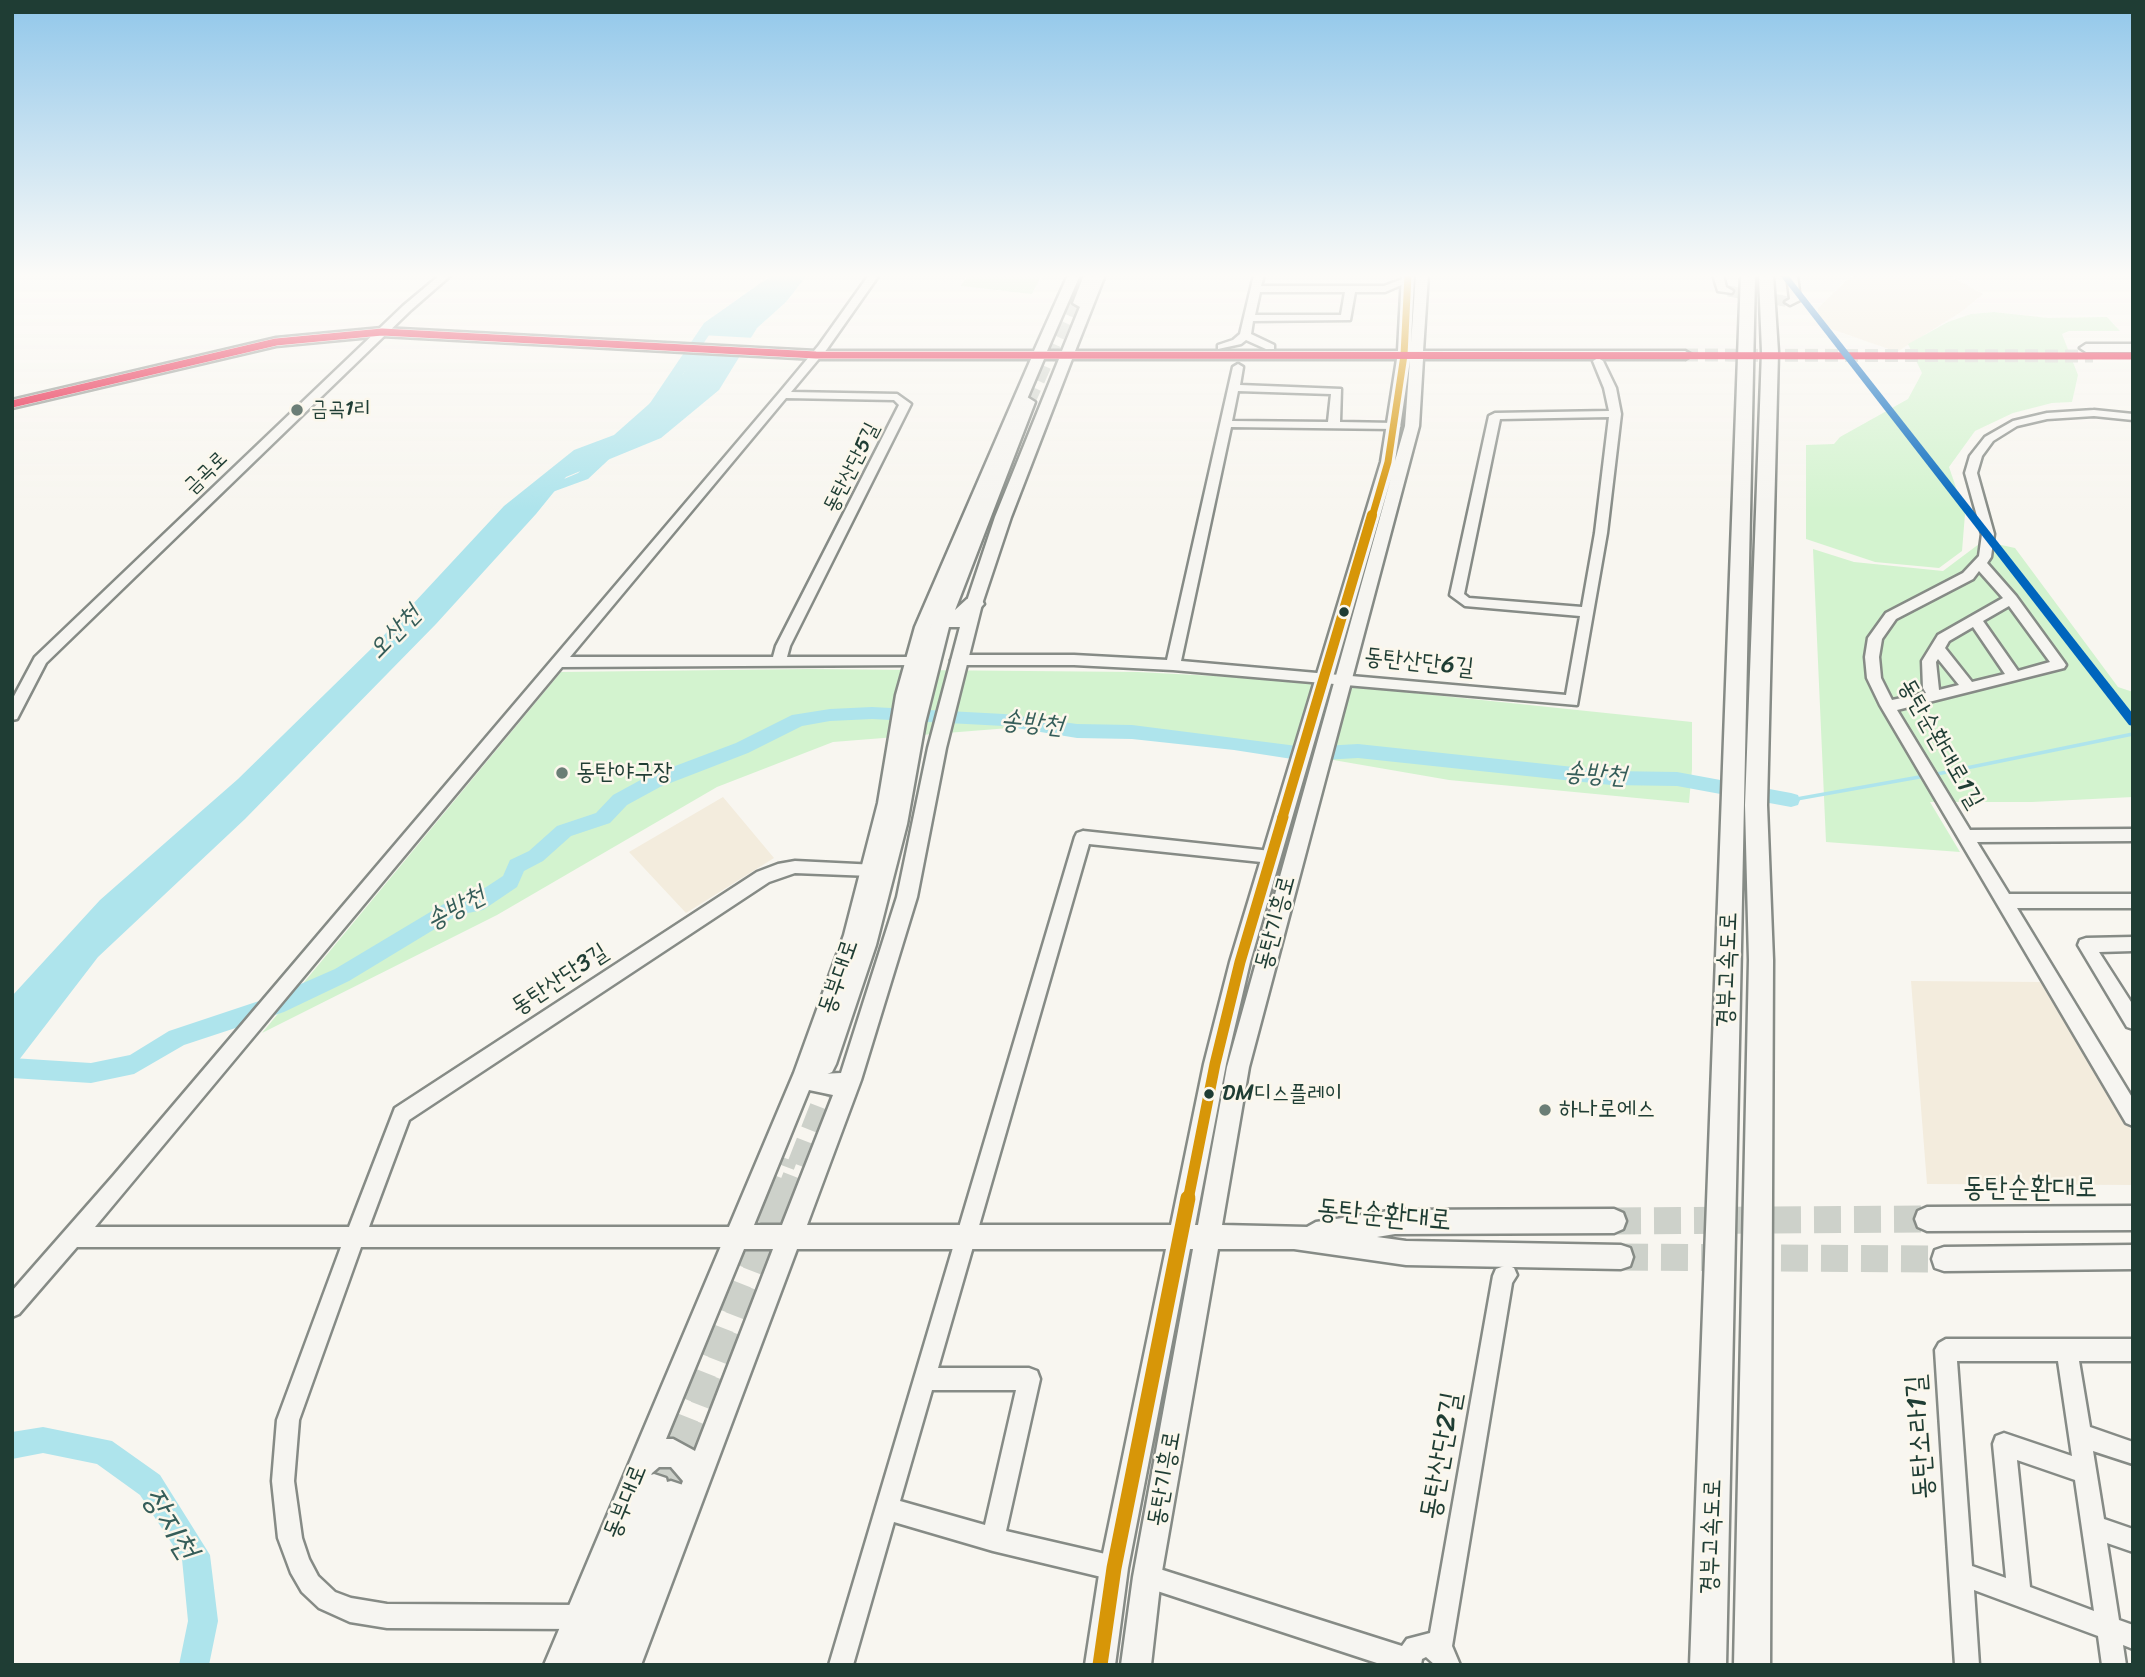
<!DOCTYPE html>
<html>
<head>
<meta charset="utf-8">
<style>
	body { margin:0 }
	#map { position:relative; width:2145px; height:1677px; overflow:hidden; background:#f8f6f0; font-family:Sriracha,sans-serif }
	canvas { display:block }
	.frame { position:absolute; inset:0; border:14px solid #1f3d34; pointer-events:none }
</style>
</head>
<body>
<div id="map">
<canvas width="2145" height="1677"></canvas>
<div class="frame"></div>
</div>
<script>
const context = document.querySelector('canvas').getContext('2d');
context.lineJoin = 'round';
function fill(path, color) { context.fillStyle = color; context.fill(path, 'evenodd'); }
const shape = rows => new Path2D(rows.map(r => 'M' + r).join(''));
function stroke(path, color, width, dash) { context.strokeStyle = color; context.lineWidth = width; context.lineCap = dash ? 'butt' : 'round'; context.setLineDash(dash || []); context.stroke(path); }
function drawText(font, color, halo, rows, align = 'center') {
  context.font = font + ' Sriracha,"Poor Story",sans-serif'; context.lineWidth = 5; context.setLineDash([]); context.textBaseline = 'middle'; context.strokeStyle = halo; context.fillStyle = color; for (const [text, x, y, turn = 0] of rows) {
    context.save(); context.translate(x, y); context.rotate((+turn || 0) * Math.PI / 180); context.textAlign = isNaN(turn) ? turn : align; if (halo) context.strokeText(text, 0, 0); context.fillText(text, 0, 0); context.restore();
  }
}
const built = shape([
	[1861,275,1948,275,1983,294,1961,312,1897,352,1817,324,1818,308,1850,277],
	[723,797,774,858,686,913,629,852],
	[1911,981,2040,982,2133,1133,2133,1185,1927,1184]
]);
const green = shape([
	[968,275,1042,275,1032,294,961,286],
	[1994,312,2048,318,2107,317,2120,331,2069,331,2062,334,2078,375,2072,402,2052,403,2013,413,1975,431,1949,467,1965,514,1962,551,1939,568,1875,562,1806,539,1806,445,1834,444,1840,437,1908,399,1922,373,1908,344,1948,322,1971,314],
	[1983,541,2015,548,2118,687,2133,692,2133,797,2032,802,1930,802,1960,852,1826,842,1813,549,1854,562,1943,571],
	[808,669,1138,672,1290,680,1692,722,1692,769,1689,803,1449,780,1287,752,1047,725,833,742,717,787,497,915,262,1033,561,672]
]);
const water = shape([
	[781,275,807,275,786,302,757,328,719,390,661,438,566,477,536,514,436,624,245,819,98,957,12,1069,12,996,100,900,238,779,373,647,504,506,574,450,614,435,683,374,709,329]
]);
const pier = shape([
	[701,335,755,338,743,357,691,353]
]);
const stream = shape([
	[1932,775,2133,734],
	[1791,800,1925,776]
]);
const river = shape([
	[772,275,786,275,713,329,658,412,648,412,646,409,704,323,772,275],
	[614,443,619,444,619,450,588,479,536,498,529,494,578,473,609,444,614,443],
	[872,707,1004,714,1077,724,1132,725,1305,747,1358,744,1611,771,1677,772,1791,793,1798,795,1800,800,1798,805,1791,807,1677,786,1611,785,1358,758,1305,761,1234,750,1132,739,1077,738,1004,726,872,719,830,721,802,726,748,753,660,787,627,805,610,823,571,836,543,861,524,871,517,887,483,910,458,915,349,981,284,1012,184,1045,134,1074,91,1083,12,1078,12,1058,91,1063,130,1055,169,1031,271,997,335,969,447,902,471,897,503,876,510,860,529,851,557,826,596,813,613,795,646,777,736,743,792,715,830,709,872,707],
	[43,1427,112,1441,160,1475,210,1555,218,1621,209,1665,179,1665,188,1621,182,1559,140,1495,97,1464,43,1453,12,1459,12,1432,43,1427]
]);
const minorTunnel = shape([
	[1728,291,1790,302]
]);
const majorTunnelFar1 = shape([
	[1685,355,2093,356]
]);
const majorTunnel = shape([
	[1614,1221,1927,1219],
	[1621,1257,1944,1259]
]);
const highwayTunnelFar2 = shape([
	[1027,402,1072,302]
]);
const highwayTunnelFar1 = shape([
	[769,1200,785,1158],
	[786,1200,838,1067]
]);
const highwayTunnel = shape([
	[654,1490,769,1198],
	[671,1497,787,1198]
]);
const minor = shape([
	[440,275,451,275,411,310,46,663,17,719,12,720,12,700,35,657,403,306,440,275],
	[869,275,879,275,827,349,791,392,897,394,911,404,790,646,787,657,913,657,918,659,920,662,918,665,562,667,95,1227,349,1227,395,1108,757,872,778,864,795,861,877,865,879,870,877,875,871,876,795,873,769,882,409,1120,369,1227,737,1227,744,1230,747,1237,744,1244,737,1247,361,1247,299,1420,294,1481,302,1538,309,1559,318,1576,335,1592,351,1598,387,1604,579,1605,587,1609,591,1617,587,1625,579,1629,387,1628,350,1622,319,1608,302,1592,291,1573,278,1538,272,1481,277,1420,341,1247,77,1247,19,1314,12,1317,12,1291,113,1176,779,393,819,345,869,275],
	[786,398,894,400,899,405,776,646,773,657,570,657,786,398],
	[1254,275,1264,275,1261,286,1384,286,1408,277,1413,280,1385,292,1355,292,1350,320,1253,321,1251,334,1274,345,1274,349,1266,349,1246,340,1241,344,1218,349,1218,345,1233,340,1240,334,1254,275],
	[1260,292,1345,292,1341,315,1255,315,1260,292],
	[1713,275,1723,275,1726,287,1733,291,1732,293,1718,291,1713,275],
	[1787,275,1797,275,1800,300,1790,305,1785,302,1790,299,1787,275],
	[1598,358,1603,361,1616,388,1621,414,1607,533,1577,705,1173,670,1074,665,958,665,951,660,958,655,1074,655,1167,660,1233,367,1238,364,1243,367,1240,385,1341,389,1340,422,1395,423,1401,426,1395,429,1231,427,1181,661,1566,695,1580,616,1465,606,1450,595,1489,416,1495,413,1609,411,1604,388,1593,361,1598,358],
	[1238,391,1331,394,1328,422,1232,421,1238,391],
	[1609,417,1595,533,1582,607,1469,598,1464,594,1500,419,1609,417],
	[2094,410,2133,414,2133,420,2094,416,2047,419,2017,426,1993,441,1982,456,1977,473,1994,534,1991,557,1987,563,2016,596,2064,662,2066,665,2064,668,1897,710,1970,830,2133,829,2133,841,1977,842,2009,894,2133,894,2133,908,2017,908,2133,1099,2133,1126,2126,1123,1880,705,1867,678,1865,657,1868,638,1886,613,1963,573,1979,556,1982,534,1965,473,1970,456,1985,437,2013,421,2047,413,2094,410],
	[1979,571,2003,598,1938,635,1922,661,1923,688,1926,693,1892,700,1881,678,1879,657,1882,639,1896,619,1973,579,1979,571],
	[2009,606,2050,662,2018,671,1983,621,2009,606],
	[1973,627,2005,674,1972,682,1945,648,1949,641,1973,627],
	[1938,659,1959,685,1939,690,1936,662,1938,659],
	[1083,831,1271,851,1277,853,1279,857,1277,861,1271,863,1089,844,938,1368,1029,1368,1037,1371,1040,1379,1006,1531,1114,1556,1122,1560,1126,1568,1122,1576,1114,1580,993,1551,894,1522,853,1665,829,1665,1075,837,1077,833,1083,831],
	[932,1390,1016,1390,985,1525,900,1501,932,1390],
	[2133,937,2133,951,2099,952,2133,1005,2133,1029,2127,1027,2078,945,2080,940,2086,938,2133,937],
	[1507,1265,1514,1268,1517,1275,1512,1283,1452,1646,1460,1665,1435,1665,1426,1657,1422,1659,1421,1665,1383,1665,1139,1585,1135,1577,1139,1569,1147,1565,1402,1646,1407,1639,1430,1633,1493,1276,1496,1269,1507,1265],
	[1946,1339,2133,1339,2133,1361,2079,1361,2090,1427,2133,1442,2133,1464,2093,1451,2104,1519,2133,1529,2133,1552,2107,1543,2119,1620,2133,1625,2133,1649,2123,1645,2126,1665,2102,1665,2098,1636,1974,1590,1979,1665,1955,1665,1935,1350,1939,1343,1946,1339],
	[1957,1361,2058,1361,2072,1456,2004,1433,1996,1436,1993,1444,2006,1578,1972,1566,1957,1361],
	[2017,1460,2075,1480,2094,1611,2030,1587,2017,1460]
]);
const major = shape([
	[1068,275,1080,275,1047,351,1062,351,1093,275,1105,275,1075,351,1398,351,1402,275,1414,275,1411,343,1416,275,1428,275,1423,351,1685,351,1692,355,1685,359,1423,359,1419,426,1249,1067,1222,1225,1307,1227,1316,1222,1395,1210,1614,1209,1623,1213,1626,1221,1623,1229,1614,1233,1395,1234,1377,1237,1406,1241,1621,1245,1630,1248,1633,1257,1630,1266,1621,1269,1406,1265,1294,1249,1218,1249,1161,1577,1151,1665,1121,1665,1133,1577,1193,1249,1190,1249,1128,1568,1115,1665,1085,1665,1100,1568,1166,1249,797,1249,641,1665,611,1665,683,1481,671,1467,659,1467,652,1473,574,1665,544,1665,794,1073,844,935,878,803,896,695,915,627,1031,359,816,359,382,336,276,346,12,408,12,400,276,338,382,328,816,351,1034,351,1068,275],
	[1044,359,1059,359,995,517,966,604,928,748,897,897,841,1073,821,1074,817,1070,864,935,881,870,896,803,914,695,931,627,1044,359],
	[1072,359,1397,359,1381,462,1230,962,1204,1064,1171,1225,807,1225,861,1080,917,897,946,748,982,604,1011,517,1072,359],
	[1410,360,1405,426,1395,461,1410,360],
	[1391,478,1227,1067,1198,1225,1195,1225,1226,1064,1250,962,1391,478],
	[809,1090,833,1095,782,1225,754,1225,809,1090],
	[744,1249,773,1249,695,1451,673,1439,666,1439,744,1249],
	[2133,344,2133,352,2086,352,2080,348,2086,344,2133,344],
	[2133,1206,2133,1230,1927,1231,1918,1227,1915,1219,1918,1211,1927,1207,2133,1206],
	[2133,1245,2133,1269,1944,1271,1935,1268,1932,1259,1935,1250,1944,1247,2133,1245]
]);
const highway = shape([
	[1084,275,1098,275,1087,303,1080,307,1073,303,1084,275],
	[1741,275,1755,275,1726,1665,1690,1665,1741,275],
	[1759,275,1773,275,1778,352,1767,805,1773,960,1770,1665,1734,1665,1749,960,1745,805,1762,352,1759,275],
	[1027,397,1035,402,955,610,967,599,974,598,981,599,984,604,961,627,949,627,925,723,907,824,876,945,836,1064,832,1072,823,1076,814,1072,810,1064,852,945,885,824,922,650,943,591,1019,402,1027,397],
	[654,1474,666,1478,667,1482,671,1481,683,1485,687,1497,621,1665,564,1665,642,1478,654,1474]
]);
const bus1Far3 = shape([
	[1372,517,1388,462,1404,355,1408,275]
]);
const bus1Far2 = shape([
	[1282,819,1372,515]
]);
const bus1Far1 = shape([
	[1188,1200,1215,1064,1240,962,1283,817]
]);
const bus1 = shape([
	[1100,1665,1114,1568,1188,1198]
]);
const bus2 = shape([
	[12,404,276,342,382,332,816,355,2133,356]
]);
const rail1 = shape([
	[1780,275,1788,275,2133,714,2133,726,2129,725,1780,275]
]);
const markers = [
	[297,410,7,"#6b7e76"],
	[1344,612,6,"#1f3d34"],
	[562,773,7,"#6b7e76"],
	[1209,1094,6,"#1f3d34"],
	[1545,1110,7,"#6b7e76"]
];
const farPoinames = [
	["금곡1리",311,410]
];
const farStreetnames = [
	["동탄산단5길",852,468,-63],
	["금곡로",206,473,-44]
];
const busNames = [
	["DM디스플레이",1222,1094]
];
const streetNames = [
	["동탄산단6길",1419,663,6],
	["동탄순환대로1길",1940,744,60],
	["동탄기흥로",1276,923,-75],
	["경부고속도로",1728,970,-88],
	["동부대로",839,977,-71],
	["동탄산단3길",560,980,-33],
	["동탄기흥로",1165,1479,-80],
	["동부대로",626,1502,-68],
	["경부고속도로",1712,1537,-88]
];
const poiNames = [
	["동탄야구장",576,773],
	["하나로에스",1559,1110]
];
const waterNames = [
	["오산천",395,633,-46],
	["송방천",1032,724,6],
	["송방천",1595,775,4],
	["송방천",456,909,-28]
];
const nearStreetnames = [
	["동탄순환대로",2030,1189],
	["동탄순환대로",1384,1216,5],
	["동탄소라1길",1921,1437,-94],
	["동탄산단2길",1442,1456,-80]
];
const nearWaternames = [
	["장지천",169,1524,58]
];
fill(built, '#f3ecdd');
fill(green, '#d3f3cf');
fill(water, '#aee4ec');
fill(pier, '#f8f6f0');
stroke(stream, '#aee4ec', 3.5);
fill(river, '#aee4ec');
stroke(minorTunnel, '#cdd1ca', 11, [11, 5]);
stroke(majorTunnelFar1, '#cdd1ca', 13, [13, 7]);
stroke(majorTunnel, '#cdd1ca', 27, [27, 13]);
stroke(highwayTunnelFar2, '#cdd1ca', 16, [16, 8]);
stroke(highwayTunnelFar1, '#cdd1ca', 25, [25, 12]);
stroke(highwayTunnel, '#cdd1ca', 32, [32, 16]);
stroke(minor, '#868b86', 5);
stroke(major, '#868b86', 5);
stroke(highway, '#868b86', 5);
fill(minor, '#f6f5f1');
fill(major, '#f6f5f1');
fill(highway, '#f6f5f1');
stroke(bus1Far3, '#d79608', 7);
stroke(bus1Far2, '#d79608', 10);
stroke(bus1Far1, '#d79608', 11);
stroke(bus1, '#d79608', 15);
stroke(bus2, '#e4002b', 7);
fill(rail1, '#0065bd');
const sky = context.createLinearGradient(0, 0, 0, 510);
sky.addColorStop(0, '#91c7ea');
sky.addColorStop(0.54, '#fcfbf8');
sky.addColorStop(1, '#fcfbf800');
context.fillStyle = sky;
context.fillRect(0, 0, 2145, 510);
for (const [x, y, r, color] of markers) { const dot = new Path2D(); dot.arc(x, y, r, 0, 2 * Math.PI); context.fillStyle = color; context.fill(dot); stroke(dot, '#fbf7ec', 2.5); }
drawText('21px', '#1f3d34', '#fbf7ec', farPoinames, 'left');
drawText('21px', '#1f3d34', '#fbf7ec', farStreetnames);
drawText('22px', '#1f3d34', '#fbf7ec', busNames, 'left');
drawText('24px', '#1f3d34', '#fbf7ec', streetNames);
drawText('24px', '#1f3d34', '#fbf7ec', poiNames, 'left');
drawText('italic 26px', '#355d59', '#fbf7ec', waterNames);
drawText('28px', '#1f3d34', '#fbf7ec', nearStreetnames);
drawText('italic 32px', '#355d59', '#fbf7ec', nearWaternames);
</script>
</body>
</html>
